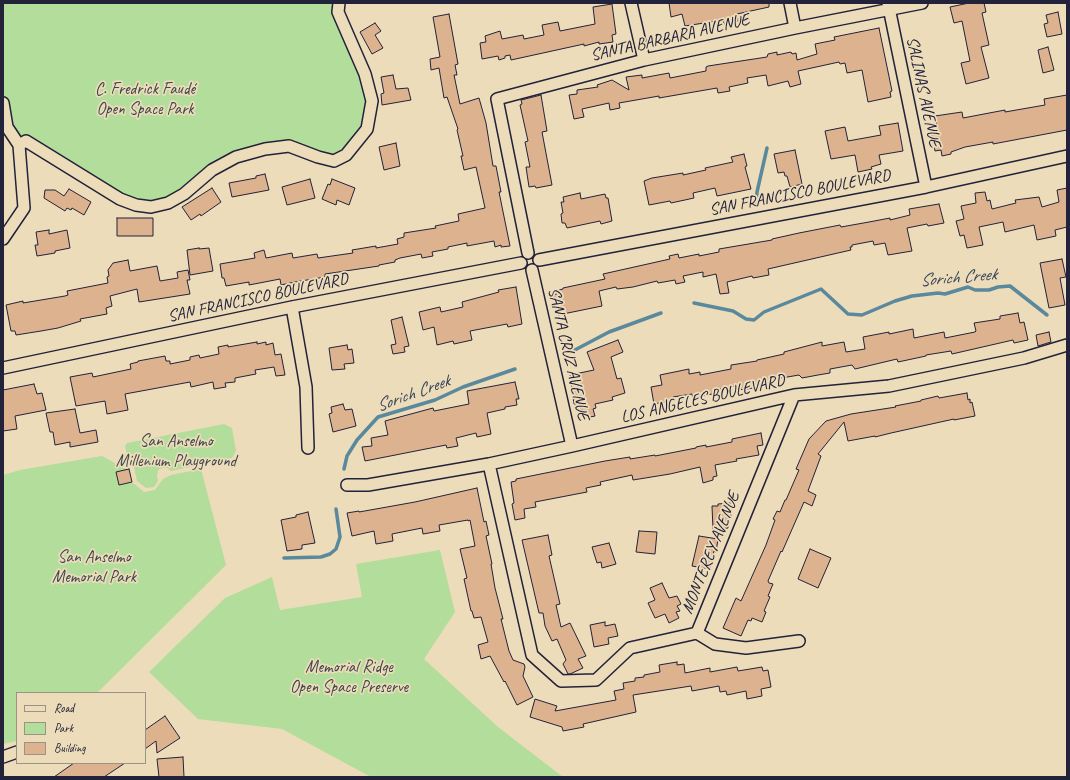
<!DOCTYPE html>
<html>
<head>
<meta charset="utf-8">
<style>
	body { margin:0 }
	#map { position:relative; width:1070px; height:780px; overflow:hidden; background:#eddcb9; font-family:Caveat,sans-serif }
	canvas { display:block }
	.frame { position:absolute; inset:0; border:4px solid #22223b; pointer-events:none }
	.legend { position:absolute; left:16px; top:692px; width:130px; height:72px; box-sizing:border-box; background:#eddcb9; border:1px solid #9c9287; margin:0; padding:5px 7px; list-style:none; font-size:12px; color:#22223b }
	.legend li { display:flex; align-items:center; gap:8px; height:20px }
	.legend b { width:20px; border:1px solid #9c9287 }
</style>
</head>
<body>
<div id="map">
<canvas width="1070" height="780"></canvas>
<div class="frame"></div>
<ul class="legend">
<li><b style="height:5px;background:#eddcb9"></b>Road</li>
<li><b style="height:11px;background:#b2dd9b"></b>Park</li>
<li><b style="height:11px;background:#ddb28e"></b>Building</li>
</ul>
</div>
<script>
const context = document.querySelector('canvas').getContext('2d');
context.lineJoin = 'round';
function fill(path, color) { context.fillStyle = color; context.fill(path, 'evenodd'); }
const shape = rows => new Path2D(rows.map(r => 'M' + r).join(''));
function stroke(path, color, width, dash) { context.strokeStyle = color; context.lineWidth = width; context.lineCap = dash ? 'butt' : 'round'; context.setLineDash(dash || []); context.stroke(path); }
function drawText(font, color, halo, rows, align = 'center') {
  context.font = font + ' Caveat,sans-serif'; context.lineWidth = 3.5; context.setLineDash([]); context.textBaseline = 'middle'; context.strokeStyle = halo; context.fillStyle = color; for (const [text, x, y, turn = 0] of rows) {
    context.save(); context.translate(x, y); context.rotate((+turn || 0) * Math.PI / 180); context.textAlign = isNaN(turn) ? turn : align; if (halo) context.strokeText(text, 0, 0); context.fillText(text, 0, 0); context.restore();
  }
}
const green = shape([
	[3,3,339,3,372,101,367,129,334,161,289,146,236,157,168,203,136,205,27,141,19,145,3,103],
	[224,424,232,428,236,451,232,458,171,471,167,468,163,468,158,470,157,476,158,481,154,487,146,488,137,481,133,463,129,464,125,446,127,443],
	[102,456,124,468,129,469,132,482,144,492,155,490,163,479,171,475,201,469,226,565,97,693,17,693,17,741,3,744,3,475,20,470],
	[440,550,455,612,424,659,498,727,563,777,371,777,282,729,198,719,149,672,225,598,272,577,280,610,362,597,356,564]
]);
const stream = shape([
	[756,204,757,192,767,148],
	[694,303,733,311,746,319,754,320,764,312,821,289,848,314,862,315,895,301,912,296,938,293,945,294,968,287,975,290,989,290,998,287,1010,286,1047,315],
	[571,352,609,332,661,313],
	[344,469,347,456,357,440,378,417,435,400,463,387,515,369],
	[284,558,321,557,330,554,336,549,340,537,336,509]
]);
const building = shape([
	[669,3,769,3,769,7,737,14,738,21,724,24,723,20,685,26,682,14,671,17,669,3],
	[969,3,984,3,986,12,982,13,989,45,981,47,989,78,966,84,961,63,970,61,962,21,954,23,950,7,969,3],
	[612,4,616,34,612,35,613,42,599,44,599,42,584,46,584,44,511,60,510,55,505,56,505,58,499,60,498,56,482,59,480,43,486,42,485,36,500,31,502,39,523,35,524,39,544,35,542,25,558,22,560,31,595,24,593,7,612,4],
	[1058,12,1062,34,1047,37,1044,24,1048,23,1046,15,1058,12],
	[449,14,458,64,455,65,457,75,454,75,460,104,479,98,486,123,493,166,496,166,501,192,499,192,510,246,501,247,501,245,495,247,494,241,467,246,467,243,448,247,448,249,432,252,433,256,422,258,421,254,400,258,395,260,395,262,379,265,379,266,325,274,325,277,295,282,281,285,280,279,249,285,249,282,226,286,224,278,222,278,220,264,255,258,254,253,264,250,266,258,292,253,293,258,317,254,318,258,353,253,352,250,376,246,376,248,398,244,397,239,404,237,404,233,436,228,435,226,459,221,458,214,485,208,476,167,464,170,461,156,463,156,457,130,458,129,447,97,444,98,439,68,431,70,430,59,440,57,433,17,449,14],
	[375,23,381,31,375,35,383,48,372,54,360,32,375,23],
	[879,28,892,91,890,92,891,97,868,102,862,70,847,73,845,63,840,64,839,62,798,71,801,84,790,87,788,81,768,86,766,75,747,78,748,83,729,87,730,91,718,93,717,88,659,98,659,96,619,103,620,108,610,110,609,103,582,109,584,117,574,119,569,95,577,94,577,90,598,87,597,85,612,80,629,90,626,77,642,75,642,78,669,73,670,78,706,71,706,67,708,66,767,57,768,54,777,52,777,55,791,52,792,54,796,53,797,60,817,54,815,44,835,40,834,37,879,28],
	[1048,47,1054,70,1043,73,1038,50,1048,47],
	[393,75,396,89,408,88,411,100,382,105,381,94,384,93,381,77,393,75],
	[541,95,547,131,542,132,552,185,536,188,535,186,529,187,526,167,530,167,525,142,528,141,520,105,522,104,521,100,541,95],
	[1067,95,1067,130,993,144,993,142,965,147,951,152,951,154,942,156,941,150,935,151,930,128,937,126,935,116,962,112,963,118,1005,110,1005,112,1045,105,1044,99,1067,95],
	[898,123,903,151,879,155,881,164,871,167,872,169,858,172,855,155,831,159,825,131,845,127,848,141,881,135,879,126,898,123],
	[396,143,400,166,384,170,379,147,396,143],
	[795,150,802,184,790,187,787,176,785,176,784,172,778,173,774,154,795,150],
	[744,154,747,166,745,167,751,189,717,196,715,188,693,193,694,198,671,203,670,201,649,205,644,181,652,178,683,173,683,175,706,170,705,168,733,162,731,157,744,154],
	[265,174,269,190,232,197,229,183,256,178,256,176,265,174],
	[310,179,315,198,287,205,282,187,310,179],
	[332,179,355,188,349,205,337,200,336,205,322,199,328,184,330,185,332,179],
	[212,188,221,202,201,216,200,214,191,220,182,207,212,188],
	[1067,188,1067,227,1055,230,1056,236,1037,240,1034,225,1005,232,1003,222,979,227,983,245,967,248,964,235,960,236,956,221,964,219,961,206,976,203,975,193,985,192,987,201,990,200,992,209,1016,203,1015,200,1039,197,1042,207,1059,202,1057,190,1067,188],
	[69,189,91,202,84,215,72,208,71,210,67,208,65,211,44,198,45,190,55,190,64,196,69,189],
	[580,193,581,199,605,194,606,198,608,198,612,221,601,224,600,221,567,228,565,223,562,223,561,214,563,213,561,202,564,202,563,197,580,193],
	[939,204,944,223,928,226,927,224,907,228,912,251,888,255,885,243,874,245,873,241,852,245,852,247,850,247,851,250,768,269,769,275,753,278,752,276,727,282,729,293,720,294,716,274,703,277,703,272,683,276,685,282,676,284,675,280,658,283,657,281,633,287,617,289,616,287,599,291,602,306,558,315,553,295,559,293,559,290,563,289,563,288,605,279,603,274,670,259,669,256,678,254,679,258,699,254,699,256,719,252,719,249,772,240,772,239,799,233,840,225,841,227,869,222,890,218,890,220,910,215,909,209,939,204],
	[117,218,153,218,153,236,117,236,117,218],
	[49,230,49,234,67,230,70,248,55,251,55,253,37,256,35,245,38,245,36,232,49,230],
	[199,248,199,249,209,248,213,271,190,275,187,250,199,248],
	[1062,259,1066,277,1060,278,1065,305,1049,308,1040,263,1062,259],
	[128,260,130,271,157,266,160,281,178,278,177,272,188,270,190,280,187,280,190,294,139,302,137,289,110,296,112,306,106,308,107,314,80,319,81,321,58,328,41,331,16,335,15,331,11,331,6,305,23,301,23,303,65,296,68,295,67,291,108,283,107,277,109,276,108,270,113,263,128,260],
	[516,287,522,324,508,327,507,324,470,331,472,340,454,344,453,341,437,345,434,327,423,330,419,312,440,307,441,312,463,307,462,302,499,292,498,290,516,287],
	[1018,313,1020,323,1024,322,1028,340,1014,343,1013,340,952,354,951,351,926,355,926,356,898,362,897,359,855,369,852,365,830,369,830,373,818,375,802,378,799,375,770,380,771,385,747,389,735,390,735,386,716,390,717,393,693,398,692,394,673,397,674,400,654,404,651,387,662,385,660,375,689,369,689,374,700,372,700,375,731,369,731,365,757,361,757,360,784,354,784,352,822,342,822,346,844,342,846,352,865,349,863,337,889,332,889,334,913,329,914,338,944,332,945,338,975,332,976,331,974,323,1000,319,1000,316,1018,313],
	[402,317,409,346,404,347,405,352,393,354,391,345,396,344,391,320,402,317],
	[1049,332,1051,342,1038,346,1036,335,1049,332],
	[618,340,623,352,611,357,617,379,621,378,625,393,612,397,613,400,595,404,596,408,593,409,595,416,585,418,583,410,579,409,578,404,574,404,570,375,594,370,587,352,618,340],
	[257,342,257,344,266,342,266,345,273,343,275,355,281,354,285,375,276,376,274,367,255,370,256,374,235,378,235,382,225,383,226,387,214,389,213,382,191,387,190,382,125,394,128,410,107,414,105,401,76,406,70,377,92,373,93,377,131,369,130,364,138,362,138,361,165,356,166,361,170,361,170,364,190,360,190,357,199,355,200,358,219,354,218,347,228,345,228,347,257,342],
	[347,345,348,350,352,349,354,363,344,364,345,369,332,370,329,348,347,345],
	[515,382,519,399,516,399,517,405,505,407,505,409,487,413,491,434,477,437,476,433,456,438,458,446,447,448,446,445,365,461,362,447,372,446,371,438,388,435,385,421,433,408,434,411,469,404,467,391,515,382],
	[34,384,37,394,42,393,46,410,15,416,17,429,3,431,3,390,34,384],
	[967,393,968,400,970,399,970,403,972,402,975,416,954,420,954,419,891,433,875,437,875,436,848,441,844,422,818,454,821,456,808,491,816,495,812,506,804,502,782,552,781,551,768,581,769,583,773,584,768,596,770,597,764,611,766,612,762,622,752,618,751,621,748,620,741,636,723,628,736,598,741,601,766,545,775,520,773,519,777,511,780,512,785,500,786,500,799,470,796,469,809,439,826,421,851,414,896,407,895,406,921,401,921,400,938,396,939,398,967,393],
	[343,404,345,410,352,409,356,426,333,432,329,414,332,413,331,407,343,404],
	[75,409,80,433,96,430,98,442,70,447,70,442,55,445,53,432,50,432,46,413,75,409],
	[761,433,763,445,757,446,759,455,736,459,737,461,715,465,717,476,713,477,713,480,703,483,700,467,670,474,633,480,632,475,600,482,601,485,586,488,587,492,535,502,536,507,524,509,525,518,515,520,512,504,514,503,511,482,516,481,516,479,605,461,630,457,630,459,655,455,655,456,696,448,696,447,706,445,706,447,732,442,732,439,761,433],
	[129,469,132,482,119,485,116,472,129,469],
	[477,488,484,522,486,521,489,535,486,536,492,564,491,564,495,588,503,619,501,619,509,651,513,660,524,664,525,667,523,676,533,697,517,705,505,681,504,682,490,656,481,659,478,645,488,642,481,617,474,618,472,611,471,611,464,579,467,578,460,549,475,546,470,520,468,521,468,520,439,525,440,531,423,534,422,528,392,534,393,541,376,544,374,531,352,536,347,513,359,511,359,512,415,502,477,488],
	[730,503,731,518,727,519,728,528,713,529,712,506,718,506,718,504,730,503],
	[308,512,315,543,302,545,302,549,287,551,281,520,296,517,296,515,308,512],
	[639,531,657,532,655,554,636,552,639,531],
	[548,535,552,555,549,556,560,604,556,605,561,627,570,623,586,656,578,659,583,668,570,674,568,674,563,664,566,660,557,639,552,641,545,626,543,613,539,613,522,540,548,535],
	[699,536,718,539,716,552,714,551,710,569,692,566,699,536],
	[609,543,616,564,602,568,601,562,597,563,592,547,609,543],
	[810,549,831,558,818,588,798,579,810,549],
	[662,583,669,598,677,596,681,604,677,606,680,611,676,612,679,618,669,623,665,614,655,618,648,603,655,600,650,588,662,583],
	[605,622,605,626,615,624,618,636,608,638,609,644,594,647,590,625,605,622],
	[677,662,677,665,684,664,685,673,710,668,710,672,737,667,738,671,762,667,763,671,768,670,771,687,761,689,762,696,747,699,746,691,727,695,726,691,720,692,719,686,692,691,691,686,633,695,636,712,583,724,584,727,563,731,562,727,530,717,535,699,557,706,555,711,616,700,614,691,624,689,623,683,635,681,635,678,644,677,644,675,660,672,659,665,677,662],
	[165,716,180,738,157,753,156,741,145,749,145,730,165,716],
	[183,757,184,777,159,777,157,759,183,757],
	[74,763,125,763,104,777,54,777,74,763]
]);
const street = shape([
	[631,3,644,60],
	[790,3,795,28],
	[888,3,926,187],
	[3,103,7,127,19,145,24,208,3,239],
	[19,145,26,141,120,199,136,205,151,207,168,203,184,194,212,170,236,157,265,149,289,146,318,157,334,161,346,155,367,129,372,101,365,74,338,12,339,3],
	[528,253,497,99,644,60,795,28,922,3],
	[539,260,926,187,1067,156],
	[532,270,572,446],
	[292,307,306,387,308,448],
	[3,368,292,307,521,263],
	[489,464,532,655,561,681,596,680,630,648,697,633],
	[347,485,368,485,489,464,572,446,794,395,889,386,1024,358,1067,345],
	[697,633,794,395],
	[697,633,715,644,746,648,799,641],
	[3,757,17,752]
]);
const streetNames = [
	["SANTA BARBARA AVENUE",670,38,-13],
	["SALINAS AVENUE",923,92,78],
	["SAN FRANCISCO BOULEVARD",800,193,-11],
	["SAN FRANCISCO BOULEVARD",258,298,-12],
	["SANTA CRUZ AVENUE",568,354,77],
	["LOS ANGELES BOULEVARD",703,399,-13],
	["MONTEREY AVENUE",711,553,-68]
];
const parkNames = [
	["C. Fredrick Faudé",145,90],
	["Open Space Park",145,110],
	["San Anselmo",176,442],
	["Millenium Playground",176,462],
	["San Anselmo",94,558],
	["Memorial Park",94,578],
	["Memorial Ridge",349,668],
	["Open Space Preserve",349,688]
];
const waterNames = [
	["Sorich Creek",958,278,-5],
	["Sorich Creek",413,394,-20]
];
fill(green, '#b2dd9b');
stroke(stream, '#5a889d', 3.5);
fill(building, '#ddb28e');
stroke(building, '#22223b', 1);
stroke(street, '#22223b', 14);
stroke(street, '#eddcb9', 11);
drawText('17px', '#22223b', '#eddcb9', streetNames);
drawText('17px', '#3f474e', '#eddcb9', parkNames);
drawText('italic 18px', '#35445c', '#eddcb9', waterNames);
</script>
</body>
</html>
